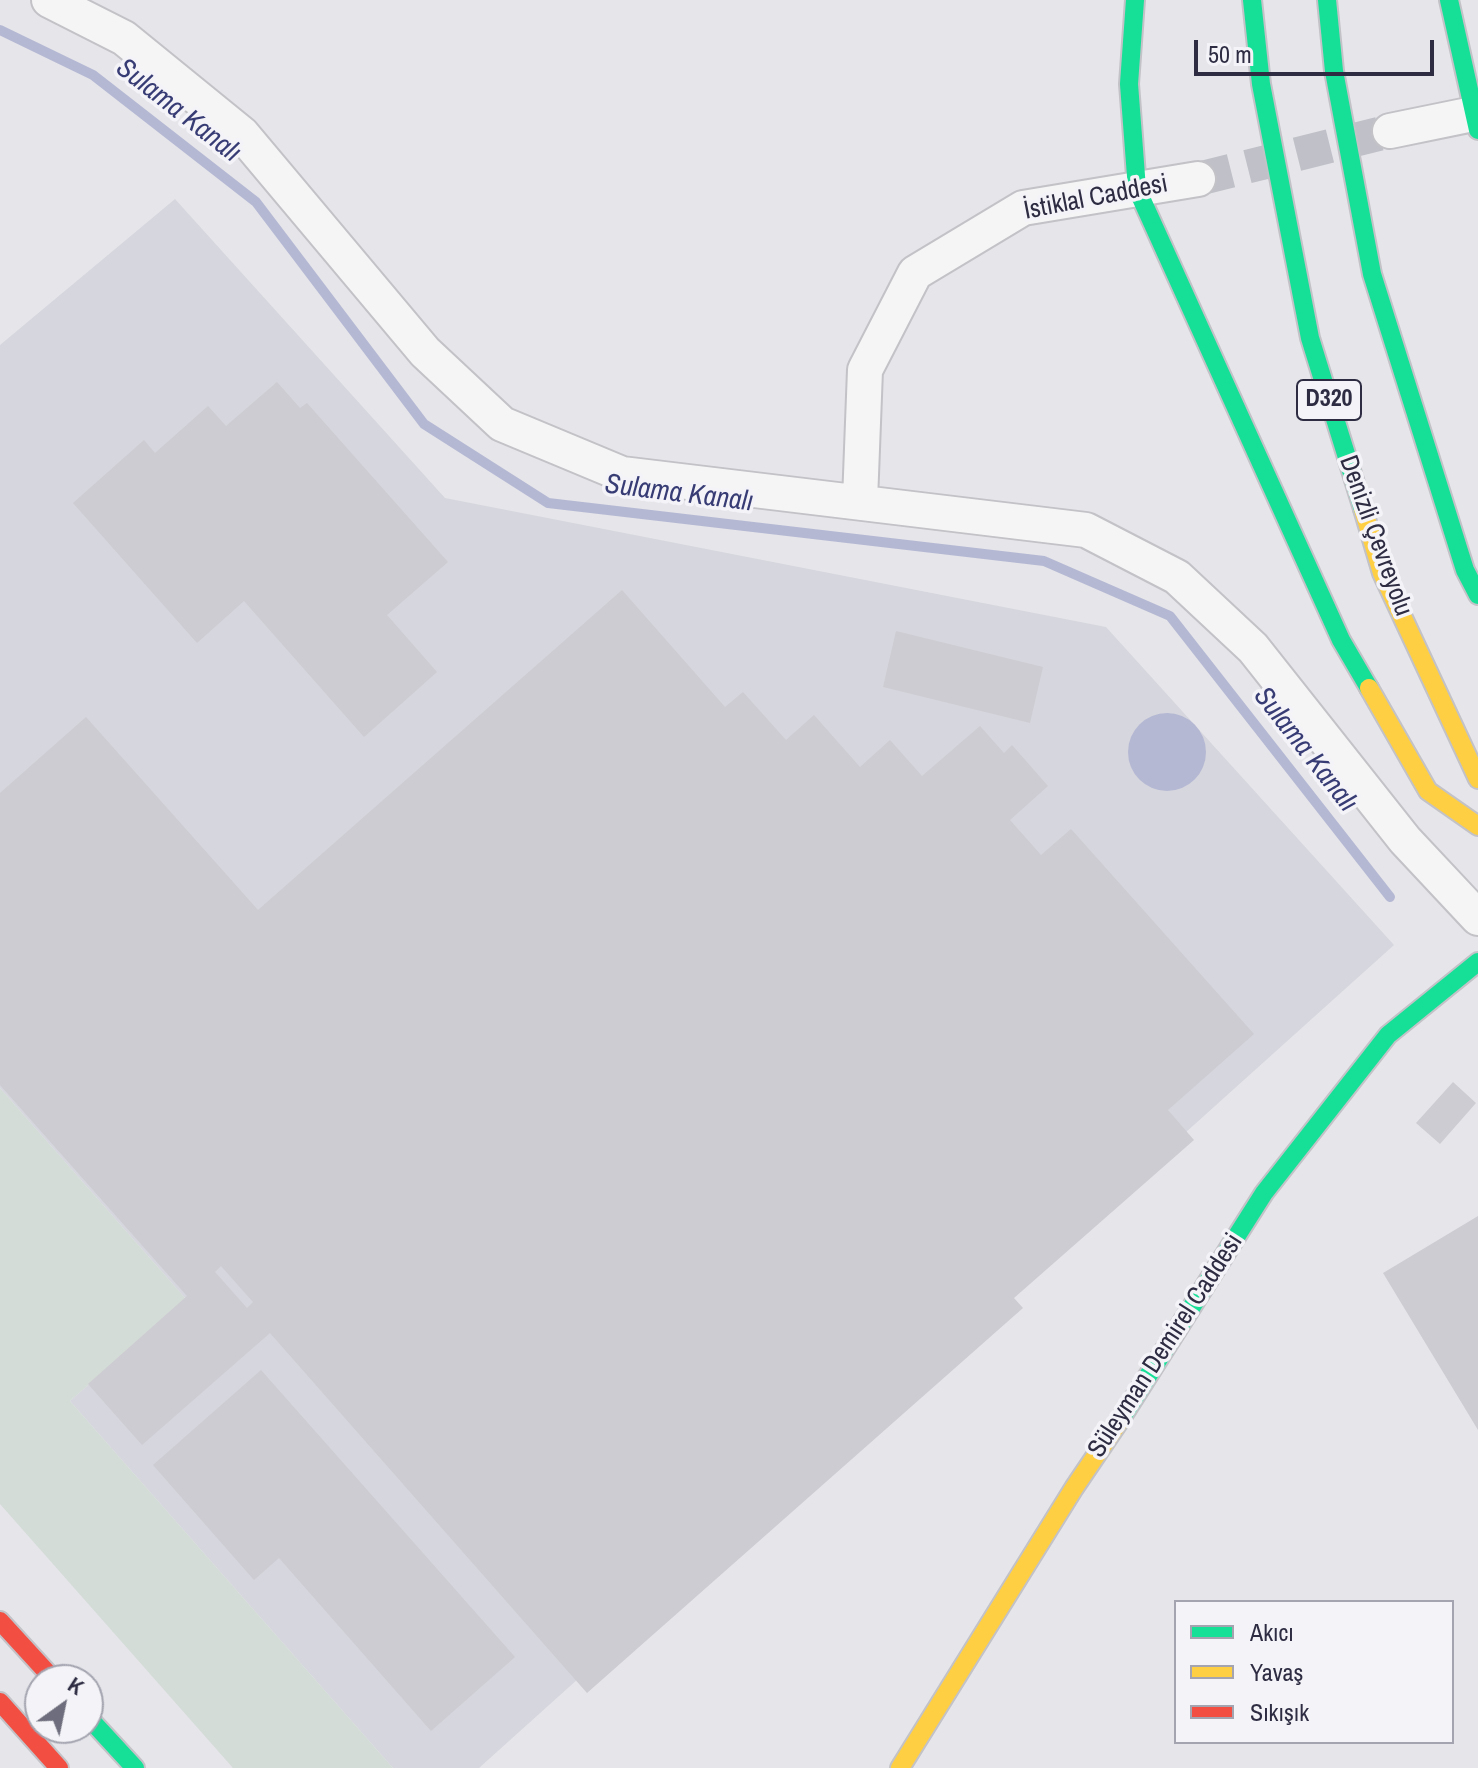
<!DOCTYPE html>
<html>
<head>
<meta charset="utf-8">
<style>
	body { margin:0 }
	#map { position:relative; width:1478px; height:1768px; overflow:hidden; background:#e5e5ea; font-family:"Archivo Narrow",sans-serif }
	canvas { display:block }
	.legend { position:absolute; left:1174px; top:1600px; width:280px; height:144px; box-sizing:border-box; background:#f4f4f8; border:2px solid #a4a4b0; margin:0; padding:10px 14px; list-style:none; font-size:24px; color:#2d2c43 }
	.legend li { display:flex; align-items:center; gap:16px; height:40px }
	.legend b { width:40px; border:2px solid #a4a4b0 }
	.north { position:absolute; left:24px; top:1664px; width:80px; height:80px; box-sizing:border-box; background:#f4f4f8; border:2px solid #a4a4b0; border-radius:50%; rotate:33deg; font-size:22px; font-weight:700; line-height:32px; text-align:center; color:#2d2c43 }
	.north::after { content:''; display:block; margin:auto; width:28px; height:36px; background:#6d6d7d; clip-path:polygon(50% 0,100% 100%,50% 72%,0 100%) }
	.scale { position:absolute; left:1194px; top:40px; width:240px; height:36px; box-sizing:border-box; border:4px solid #2d2c43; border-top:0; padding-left:10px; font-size:24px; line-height:28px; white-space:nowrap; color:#2d2c43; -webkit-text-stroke:6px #f4f4f8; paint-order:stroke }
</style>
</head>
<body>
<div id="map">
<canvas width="1478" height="1768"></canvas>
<ul class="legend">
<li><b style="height:10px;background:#16e098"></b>Akıcı</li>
<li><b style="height:10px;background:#ffcf43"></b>Yavaş</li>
<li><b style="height:10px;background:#f24e42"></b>Sıkışık</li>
</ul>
<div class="north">K</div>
<div class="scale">50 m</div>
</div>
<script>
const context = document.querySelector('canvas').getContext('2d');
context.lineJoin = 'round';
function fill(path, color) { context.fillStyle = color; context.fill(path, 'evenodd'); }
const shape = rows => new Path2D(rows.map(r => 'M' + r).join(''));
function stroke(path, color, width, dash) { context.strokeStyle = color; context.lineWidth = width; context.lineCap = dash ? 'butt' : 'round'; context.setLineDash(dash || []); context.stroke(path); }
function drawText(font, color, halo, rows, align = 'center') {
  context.font = font + ' "Archivo Narrow",sans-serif'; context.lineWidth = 7; context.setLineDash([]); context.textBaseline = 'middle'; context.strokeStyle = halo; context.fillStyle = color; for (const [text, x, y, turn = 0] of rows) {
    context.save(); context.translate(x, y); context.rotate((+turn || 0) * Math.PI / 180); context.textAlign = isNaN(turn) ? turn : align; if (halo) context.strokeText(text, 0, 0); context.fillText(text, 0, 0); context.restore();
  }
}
const built = shape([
	[175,199,445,498,1106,627,1394,945,479,1768,393,1768,70,1401,186,1299,0,1088,0,345]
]);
const green = shape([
	[0,1088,186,1299,70,1401,393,1768,233,1768,0,1504]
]);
const water = shape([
	'1128 752a39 39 0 1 1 78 0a39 39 0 1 1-78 0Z'
]);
const stream = shape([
	[0,30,93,75,256,202,424,424,548,503,1044,561,1170,616,1390,897]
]);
const building = shape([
	[277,382,300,408,307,403,448,562,387,615,437,672,364,737,244,601,197,643,73,503,144,440,155,453,208,406,226,426],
	[622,590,725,707,743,692,786,740,814,715,860,767,890,740,922,776,980,726,1004,753,1012,745,1048,786,1010,820,1041,855,1071,829,1254,1034,1168,1110,1194,1140,1014,1298,1023,1308,587,1693,270,1333,142,1445,88,1384,187,1296,0,1085,0,793,86,717,258,910],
	[221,1266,253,1302,247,1308,215,1272],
	[896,631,1043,667,1030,723,883,687],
	[1453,1082,1476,1103,1440,1144,1416,1123],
	[1478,1216,1478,1430,1383,1273],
	[261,1370,515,1657,431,1731,279,1558,254,1580,153,1465]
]);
const streetTunnel = shape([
	[1198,179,1390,131]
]);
const street = shape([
	[49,0,124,38,242,134,425,352,502,424,622,474,1086,530,1177,577,1253,648,1405,840,1478,918],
	[1390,131,1478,113],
	[860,501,865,370,915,273,1023,208,1198,179]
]);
const fast = shape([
	[1135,0,1129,84,1137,189,1341,640,1369,688],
	[1252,0,1261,84,1310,338,1363,509],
	[1327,0,1334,71,1372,274,1465,570,1478,595],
	[1449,0,1478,130],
	[1120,1420,1264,1193,1388,1035,1478,962],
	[88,1717,135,1768]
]);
const slow = shape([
	[1363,509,1382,573,1478,779],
	[1369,688,1428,791,1478,826],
	[900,1768,1074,1488,1120,1420]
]);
const jam = shape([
	[0,1621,54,1680],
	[0,1702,59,1768]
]);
const shields = [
	[1329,400,64]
];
const shieldNames = [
	["D320",1329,400]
];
const streetNames = [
	["İstiklal Caddesi",1096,198,-11],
	["Denizli Çevreyolu",1375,536,70],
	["Süleyman Demirel Caddesi",1166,1346,-57]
];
const waterNames = [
	["Sulama Kanalı",178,111,38],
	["Sulama Kanalı",679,494,7],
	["Sulama Kanalı",1305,750,52]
];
fill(built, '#d6d6de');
fill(green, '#d4dcd7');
fill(water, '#b5b8d3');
stroke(stream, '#b5b8d3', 10);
fill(building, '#cdccd2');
stroke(streetTunnel, '#c0c0c9', 34, [34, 17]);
stroke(street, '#c2c2c7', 38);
stroke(fast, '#c2c2c7', 22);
stroke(slow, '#c2c2c7', 22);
stroke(jam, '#c2c2c7', 22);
stroke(street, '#f5f5f6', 34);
stroke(fast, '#16e098', 18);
stroke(slow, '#ffcf43', 18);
stroke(jam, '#f24e42', 18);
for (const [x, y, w] of shields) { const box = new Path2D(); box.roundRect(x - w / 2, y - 20, w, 40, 6); context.fillStyle = '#f4f4f8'; context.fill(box); stroke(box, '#2d2c43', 2); }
drawText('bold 24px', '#2d2c43', null, shieldNames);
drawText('26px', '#2d2c43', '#f4f4f8', streetNames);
drawText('italic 28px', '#383c75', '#f4f4f8', waterNames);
</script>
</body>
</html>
